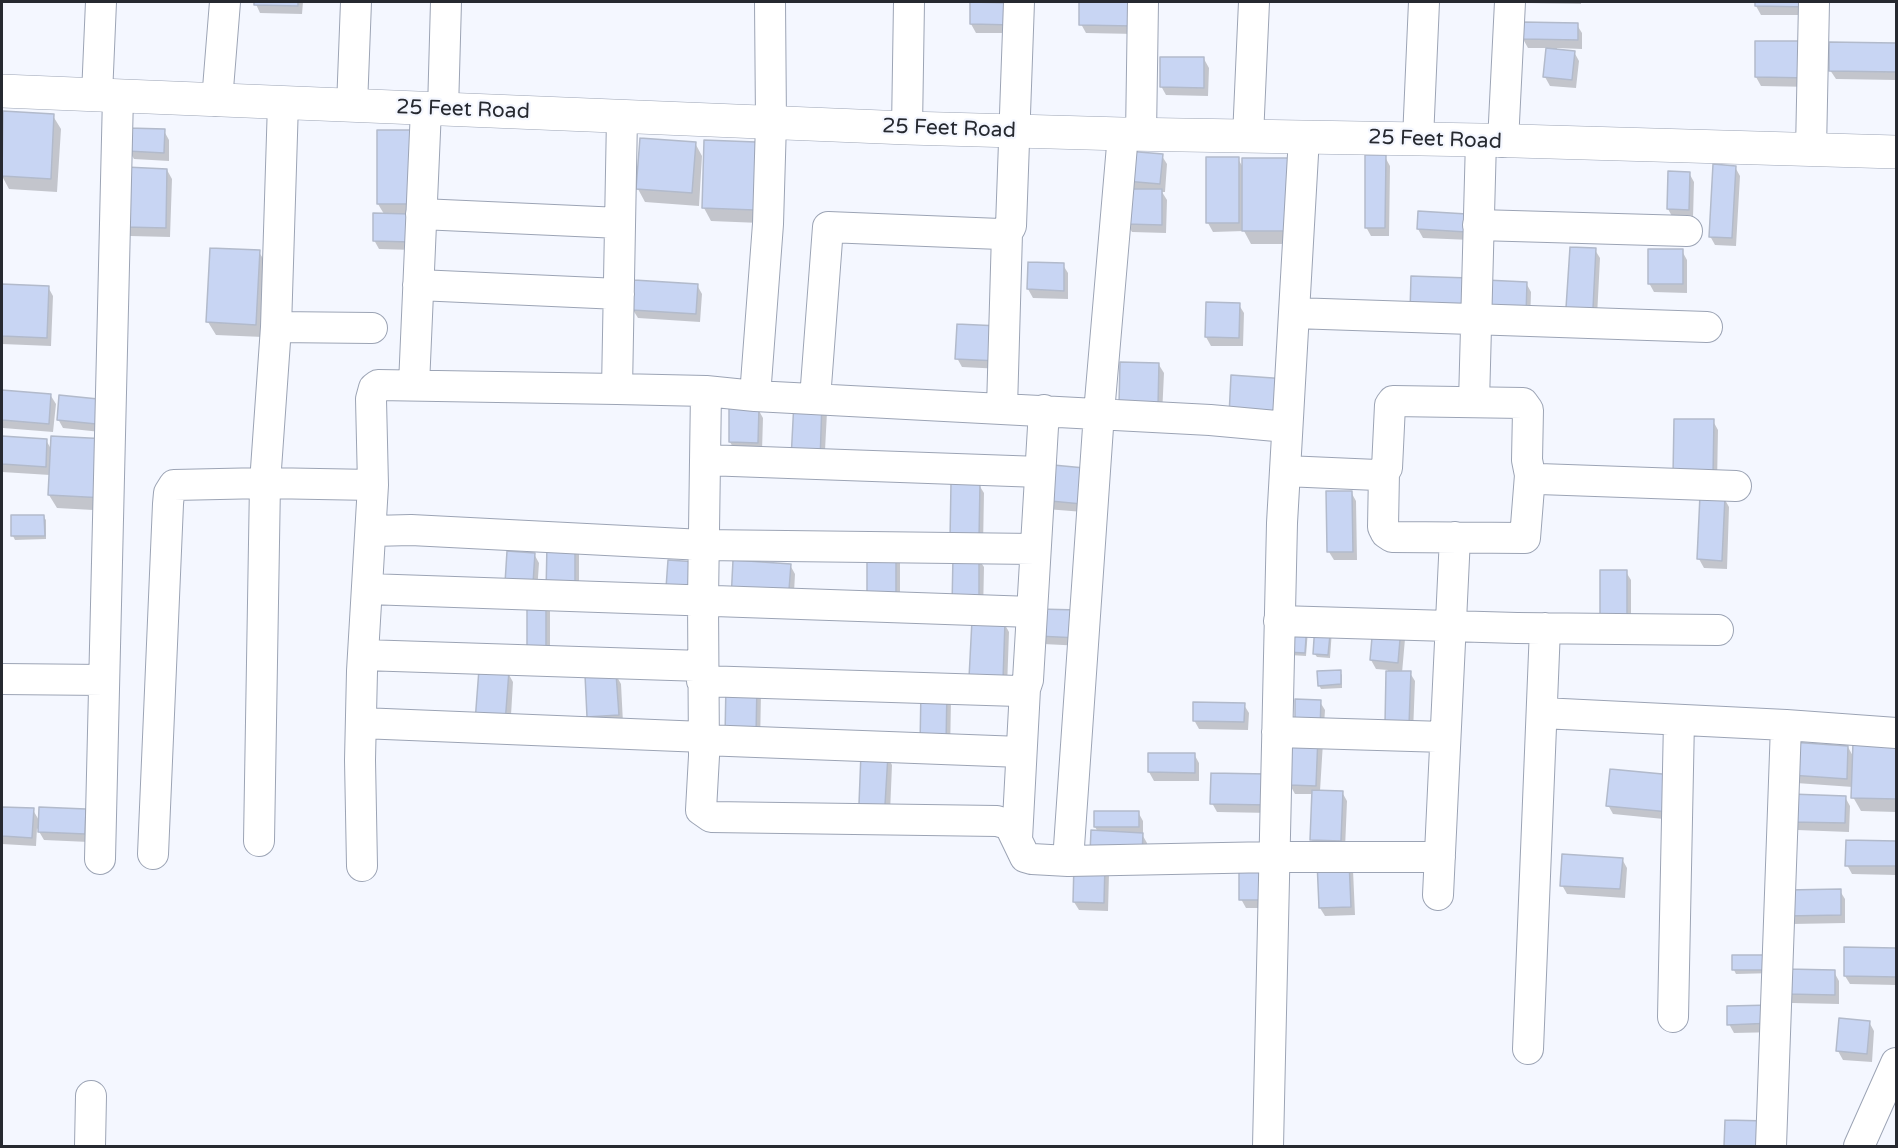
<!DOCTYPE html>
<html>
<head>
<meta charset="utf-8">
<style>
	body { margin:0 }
	#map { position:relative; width:1898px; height:1148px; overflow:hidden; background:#f4f7ff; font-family:"Varela Round",sans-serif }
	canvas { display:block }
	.frame { position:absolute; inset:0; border:3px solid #262930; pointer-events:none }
</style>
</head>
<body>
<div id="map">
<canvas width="1898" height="1148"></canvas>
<div class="frame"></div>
</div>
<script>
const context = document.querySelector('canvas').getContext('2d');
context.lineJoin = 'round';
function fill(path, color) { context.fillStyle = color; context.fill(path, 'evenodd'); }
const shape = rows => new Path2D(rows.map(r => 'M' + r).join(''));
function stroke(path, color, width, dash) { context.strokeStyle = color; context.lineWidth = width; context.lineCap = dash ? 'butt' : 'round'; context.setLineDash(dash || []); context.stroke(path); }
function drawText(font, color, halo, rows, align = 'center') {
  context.font = font + ' "Varela Round",sans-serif'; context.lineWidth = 4.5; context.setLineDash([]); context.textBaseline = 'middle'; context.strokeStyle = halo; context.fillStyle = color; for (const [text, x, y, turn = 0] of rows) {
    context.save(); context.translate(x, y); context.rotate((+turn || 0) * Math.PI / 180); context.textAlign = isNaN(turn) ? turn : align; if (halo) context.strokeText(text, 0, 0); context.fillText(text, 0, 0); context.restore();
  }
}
const shadow = shape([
	[255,2,303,2,302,14,260,13],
	[1081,2,1137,2,1136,34,1086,33,1081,24],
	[1525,2,1581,2,1581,4,1525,3],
	[1756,2,1811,2,1811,15,1761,15,1756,6],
	[972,4,1017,33,976,33,971,24],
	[1524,24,1577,25,1582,33,1582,49,1557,48,1557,51,1574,52,1579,61,1576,88,1550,86,1545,77,1547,48,1528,48,1523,39],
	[1757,42,1813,87,1761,86,1756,77],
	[1831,43,1896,45,1896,80,1836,79,1830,70],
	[1204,59,1209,68,1208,96,1166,95,1161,86],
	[5,113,53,116,61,129,57,192,9,189,2,176],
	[164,131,169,140,169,161,134,159,129,151],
	[416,132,414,250,379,249,374,240,384,214,378,204],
	[695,143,702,156,699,206,645,202,638,189],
	[755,143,760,223,711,221,704,208],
	[1162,156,1167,164,1165,192,1162,192,1167,200,1166,233,1132,232,1127,224,1126,181],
	[1385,157,1390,166,1389,236,1371,236,1366,227],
	[1238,159,1244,169,1297,244,1251,244,1244,231,1213,232,1208,223],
	[1735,167,1740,176,1736,246,1715,245,1710,236],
	[167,170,172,179,170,237,130,236,125,227],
	[1689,173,1694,182,1693,218,1673,218,1668,209],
	[1466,215,1471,240,1423,238,1418,229],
	[1595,250,1600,258,1597,317,1573,316],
	[1682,251,1687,260,1687,293,1654,292,1649,283],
	[259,252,267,265,263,337,216,335,208,322],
	[1063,265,1068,273,1068,299,1033,298,1028,289],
	[1526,283,1531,292,1530,325,1487,314],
	[2,285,48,287,53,296,51,346,2,344],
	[697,285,702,294,700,322,638,318,633,310],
	[1239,305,1244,313,1243,346,1211,346,1206,337],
	[959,326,1002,369,962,367,957,358],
	[1159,365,1164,373,1162,415,1125,413],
	[2,392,51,396,56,404,53,432,3,428,2,425],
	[61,397,110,433,63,428,58,419],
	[795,402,827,412,824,470],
	[758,409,763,418,762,451,735,451,730,442],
	[1676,420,1713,421,1718,430,1717,484],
	[2,437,46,440,51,449,111,511,57,508,49,495,50,475,2,472],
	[1044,465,1096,513,1046,509],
	[952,484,979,485,984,493,983,547],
	[1351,492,1356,501,1357,560,1334,560,1329,552],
	[1724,498,1729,507,1727,569,1704,568,1699,559],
	[43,516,46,520,46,539,15,540,13,536],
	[574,545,579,554,579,604,548,594],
	[868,551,900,559,900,614],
	[534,554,539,563,537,592,512,591],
	[978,558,984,567,983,614,959,614],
	[790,565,795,574,793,612,738,608],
	[1626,572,1631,580,1631,633,1606,633],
	[545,603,550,611,550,666,534,666],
	[1039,610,1083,646,1043,644],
	[973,622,1004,623,1009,632,1007,688],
	[1374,627,1405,639,1402,673,1410,673,1415,681,1413,733,1386,724,1388,670,1376,669,1371,660],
	[1308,630,1306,656,1290,655],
	[1332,630,1330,658,1317,657,1314,653],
	[1340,672,1342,675,1342,688,1321,689,1319,685],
	[508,673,513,682,510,732,477,722],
	[616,675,621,684,623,723,594,725,589,717],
	[756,685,761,694,760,745,732,744],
	[923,691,951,700,950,754],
	[1320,702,1325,710,1320,791,1342,792,1347,801,1345,849,1317,848,1312,840,1314,794,1295,794,1290,785],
	[1244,705,1249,713,1248,730,1199,729,1194,720],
	[1896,745,1896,812,1861,811,1853,797,1853,787,1796,783,1791,775,1848,747,1854,758],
	[1194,754,1199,763,1199,781,1154,781,1149,772],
	[887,756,892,765,890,813,865,812,860,804],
	[1611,771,1674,820,1613,814,1608,805],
	[1267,775,1271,813,1217,812,1212,803],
	[1845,797,1850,806,1849,832,1797,830,1792,821],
	[2,808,33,810,40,822,85,810,90,819,89,842,44,840,37,828,36,846,2,844],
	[1138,812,1143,821,1143,836,1147,843,1146,864,1098,832,1095,827],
	[1847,842,1896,843,1896,875,1852,874,1847,865],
	[1622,859,1627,868,1625,898,1567,894,1562,885],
	[1319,863,1353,870,1355,915,1325,916,1320,908],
	[1076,865,1109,874,1108,911,1079,910,1074,902],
	[1241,868,1276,908,1246,908,1241,899],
	[1840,891,1845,899,1845,923,1793,924,1788,915],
	[1846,949,1896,949,1896,985,1850,984,1845,976],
	[1734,956,1775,973,1736,974,1734,970],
	[1834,972,1839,981,1839,1004,1792,1003,1787,994],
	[1728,1008,1778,1032,1734,1033,1729,1024],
	[1869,1022,1874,1031,1872,1062,1843,1060,1838,1051]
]);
const building = shape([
	[254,2,298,2,298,6,254,5,254,2],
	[970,2,1014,3,1013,25,970,24,970,2],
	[1079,2,1132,2,1132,26,1079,25,1079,2],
	[1755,2,1807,2,1807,7,1755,6,1755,2],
	[1522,22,1578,23,1578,40,1522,39,1522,22],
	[1755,41,1810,41,1809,78,1755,77,1755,41],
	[1829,42,1896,43,1896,72,1829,71,1829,42],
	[1546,48,1575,51,1572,80,1543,77,1546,48],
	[1160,57,1204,57,1204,88,1160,87,1160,57],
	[3,111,54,114,51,179,2,176,3,111],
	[128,128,165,129,164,153,127,151,128,128],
	[377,130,417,130,416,204,377,204,377,130],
	[640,138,696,142,692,193,636,189,640,138],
	[704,140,756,142,754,210,702,208,704,140],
	[1127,151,1163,154,1160,184,1125,181,1127,151],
	[1365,155,1386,155,1385,228,1365,228,1365,155],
	[1206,157,1239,157,1239,223,1206,223,1206,157],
	[1242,158,1291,158,1290,231,1242,231,1242,158],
	[1713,164,1736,166,1732,238,1709,237,1713,164],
	[126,167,167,169,166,228,124,227,126,167],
	[1668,171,1690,172,1689,210,1667,209,1668,171],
	[1125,189,1162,189,1162,225,1125,224,1125,189],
	[1418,211,1467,214,1466,232,1417,229,1418,211],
	[373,213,411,214,410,242,373,241,373,213],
	[1570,247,1596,248,1593,309,1566,308,1570,247],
	[210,248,260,250,256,325,206,322,210,248],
	[1648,249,1683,249,1683,284,1648,284,1648,249],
	[1028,262,1064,263,1064,291,1027,289,1028,262],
	[1411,276,1469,278,1468,313,1410,312,1411,276],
	[634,280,698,284,696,314,632,310,634,280],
	[1486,280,1527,282,1526,316,1485,315,1486,280],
	[2,284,49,286,47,338,2,336,2,284],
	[1206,302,1240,303,1239,338,1205,337,1206,302],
	[957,324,1000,326,998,361,955,359,957,324],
	[1120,362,1159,363,1158,406,1119,405,1120,362],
	[1231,375,1287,379,1285,419,1229,416,1231,375],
	[2,390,51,394,49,424,2,420,2,390],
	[59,395,108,400,106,425,57,420,59,395],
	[794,401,822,402,820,462,791,460,794,401],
	[729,407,759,408,758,443,729,442,729,407],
	[1674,419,1714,419,1713,476,1673,475,1674,419],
	[2,436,47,439,46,467,2,464,2,436],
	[51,436,108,439,104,498,48,495,51,436],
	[1043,464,1095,469,1092,505,1040,500,1043,464],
	[951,483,980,483,979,539,950,539,951,483],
	[1326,491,1352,491,1353,552,1327,552,1326,491],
	[1700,495,1725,497,1722,561,1697,559,1700,495],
	[11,515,44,515,45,536,11,536,11,515],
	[547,543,575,544,575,595,546,594,547,543],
	[867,549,896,549,896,606,867,606,867,549],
	[507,551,535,553,533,584,505,583,507,551],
	[953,556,979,556,979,606,952,606,953,556],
	[668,560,697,562,695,590,666,588,668,560],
	[733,560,791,564,788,603,731,600,733,560],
	[1600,570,1627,570,1627,625,1600,625,1600,570],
	[527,601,546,601,546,658,527,658,527,601],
	[1038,609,1079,610,1078,638,1037,636,1038,609],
	[972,620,1005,622,1003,680,969,678,972,620],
	[1288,623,1307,624,1305,653,1286,652,1288,623],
	[1315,624,1331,625,1328,655,1313,654,1315,624],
	[1373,626,1401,628,1398,663,1370,660,1373,626],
	[479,669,509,671,505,724,475,722,479,669],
	[1341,670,1341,684,1318,686,1317,671,1341,670],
	[1386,671,1411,671,1409,725,1385,724,1386,671],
	[616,673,619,715,587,717,585,675,616,673],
	[726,684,757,684,756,736,725,736,726,684],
	[921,689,947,690,946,745,920,746,921,689],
	[1295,699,1321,700,1320,730,1295,729,1295,699],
	[1193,702,1245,703,1244,722,1193,721,1193,702],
	[1291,735,1318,736,1316,786,1289,785,1291,735],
	[1791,742,1848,746,1847,779,1790,775,1791,742],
	[1853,742,1896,743,1896,799,1851,798,1853,742],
	[861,753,888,755,885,805,859,804,861,753],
	[1148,753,1195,753,1195,773,1148,772,1148,753],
	[1610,769,1673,775,1669,812,1606,806,1610,769],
	[1211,773,1268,774,1267,805,1210,804,1211,773],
	[1312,790,1343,791,1341,841,1310,840,1312,790],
	[1791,794,1846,796,1845,823,1790,822,1791,794],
	[2,807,34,808,32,838,2,836,2,807],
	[39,807,86,809,85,834,38,832,39,807],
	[1094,811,1139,811,1139,827,1094,827,1094,811],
	[1091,830,1143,833,1142,856,1090,853,1091,830],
	[1846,840,1896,841,1896,866,1845,866,1846,840],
	[1562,854,1623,858,1620,889,1560,886,1562,854],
	[1349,860,1351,907,1319,908,1317,861,1349,860],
	[1074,863,1105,864,1104,903,1073,902,1074,863],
	[1239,867,1272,867,1271,900,1239,900,1239,867],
	[1841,889,1841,915,1787,916,1786,890,1841,889],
	[1844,947,1896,948,1896,977,1844,976,1844,947],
	[1732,955,1773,955,1773,970,1732,970,1732,955],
	[1786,969,1835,970,1835,995,1785,994,1786,969],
	[1773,1005,1774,1023,1727,1025,1727,1006,1773,1005],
	[1839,1018,1870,1021,1867,1054,1836,1051,1839,1018],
	[1725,1120,1768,1121,1768,1146,1724,1146,1725,1120]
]);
const minor = shape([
	[770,2,771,123,768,224,755,396,706,391,703,601,704,756,701,810,711,817,997,821,1007,824,1011,828,1025,857,1032,859,1068,861,1099,413,1123,134],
	[97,95,101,2],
	[217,101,225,2],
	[352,106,356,2],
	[443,110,446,2],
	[622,117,617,389,706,391],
	[907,128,909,2],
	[1141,135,1143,2],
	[1248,137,1254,2],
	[1418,139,1424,2],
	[1503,142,1510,2],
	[1811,150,1814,2],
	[421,214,620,223],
	[1478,225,1687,231],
	[418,285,619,294],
	[1294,313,1707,327],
	[276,327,372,328],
	[414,385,426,109],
	[755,396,1210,420,1287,427],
	[815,399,828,227,1000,234,1007,233,1011,226,1019,2],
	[1474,402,1481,140],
	[1002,408,1007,233],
	[705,460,1040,472],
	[1285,471,1377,475,1384,472,1387,468,1390,405,1393,401,1523,403,1528,410,1527,460,1530,475,1539,479,1736,486],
	[1384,472,1383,527,1386,533,1392,537,1525,538,1530,475],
	[373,485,371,399,374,388,378,385,617,389],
	[372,531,411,530,703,545,1035,549],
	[368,589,1032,612],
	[1279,621,1517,628,1718,630],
	[363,655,702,666],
	[2,679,104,680],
	[702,681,1018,691,1025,689,1028,680,1044,410],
	[1542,713,1786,725,1896,733],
	[361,723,703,737],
	[1277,732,1445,737],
	[703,740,1021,752],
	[1017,839,1025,689],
	[259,841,265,483,276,327,283,103],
	[153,854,168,504,169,493,174,485,265,483,373,485,362,671,360,760,362,866],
	[100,859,118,96],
	[1068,861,1274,857,1440,857],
	[1438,895,1455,537],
	[1673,1017,1679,720],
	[1528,1049,1545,628],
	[90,1146,91,1096],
	[1268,1146,1282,523,1304,137],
	[1771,1146,1786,725],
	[1859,1146,1896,1063]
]);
const tertiary = shape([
	[2,91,907,128,1123,134,1481,140,1896,152]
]);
const streetNames = [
	["25 Feet Road",463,110,2],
	["25 Feet Road",949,129,2],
	["25 Feet Road",1435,140,2]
];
fill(shadow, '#0003');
fill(building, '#c8d5f3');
stroke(building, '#b2bacb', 1.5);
stroke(minor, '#9ca4b5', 32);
stroke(tertiary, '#9ca4b5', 34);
stroke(minor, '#fff', 30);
stroke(tertiary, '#fff', 33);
drawText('21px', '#262930', '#f4f7ff', streetNames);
</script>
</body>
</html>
